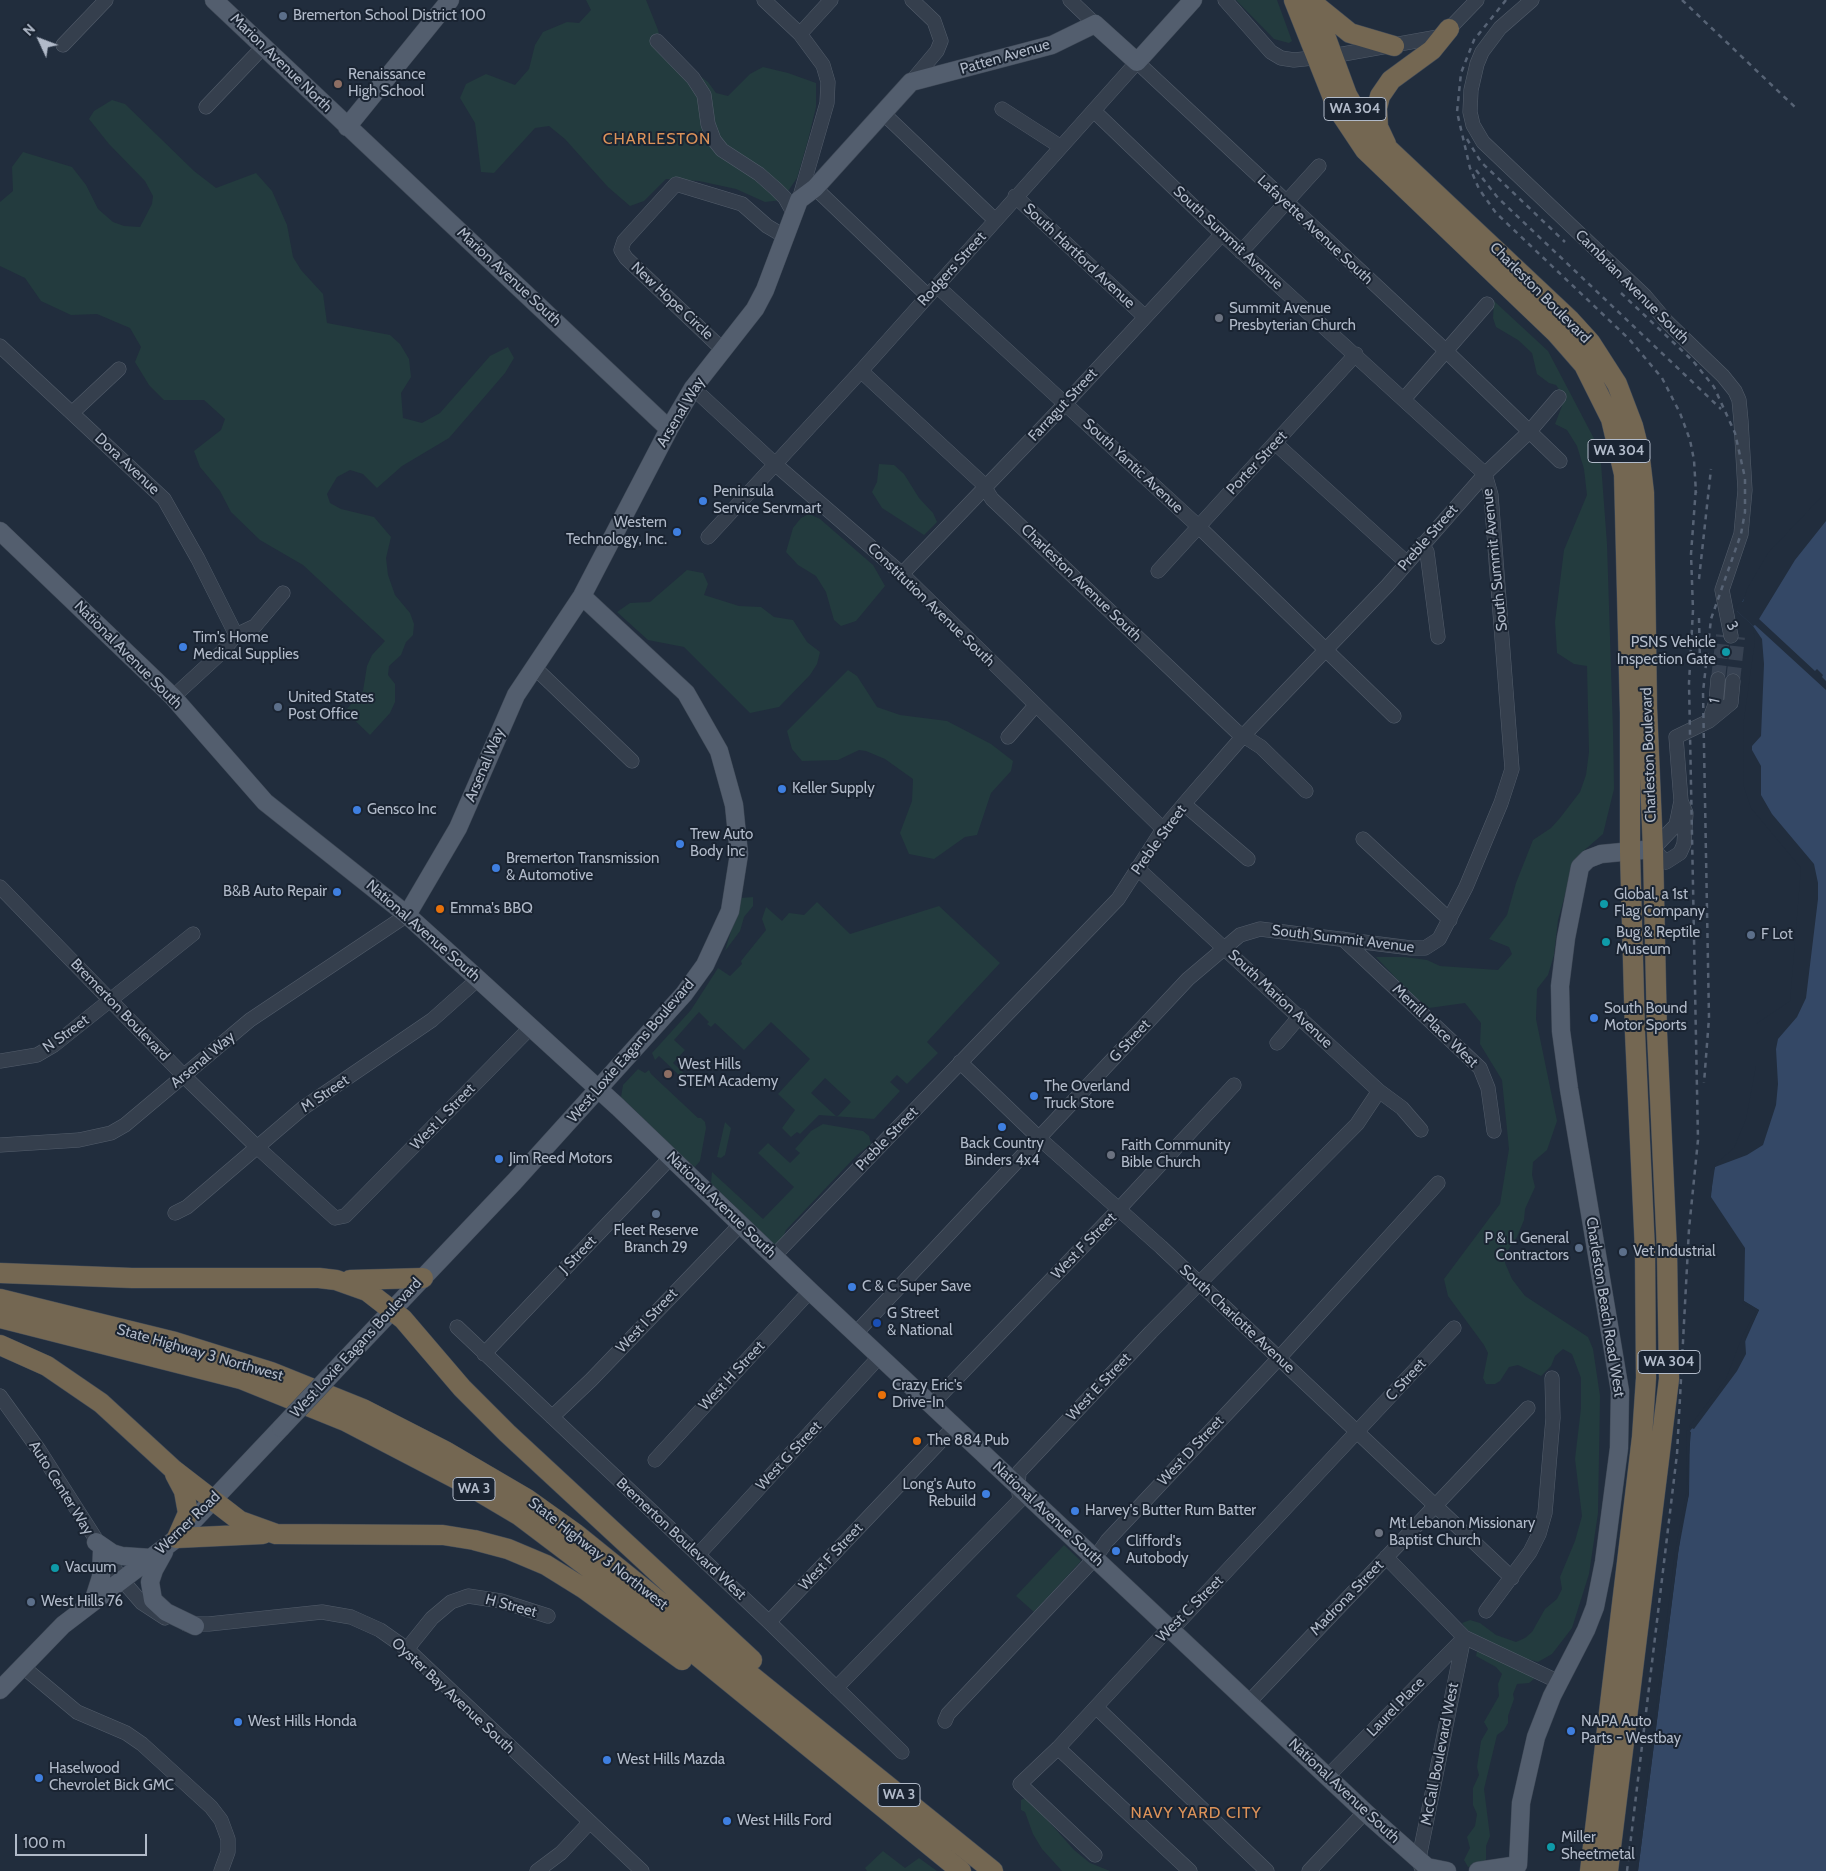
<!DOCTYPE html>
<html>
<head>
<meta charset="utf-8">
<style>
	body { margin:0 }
	#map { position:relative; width:1826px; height:1871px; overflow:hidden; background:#212d3d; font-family:Cabin,sans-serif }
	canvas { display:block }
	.north { position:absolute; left:15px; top:15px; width:50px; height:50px; -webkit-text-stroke:4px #1a2432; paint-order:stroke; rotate:313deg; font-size:14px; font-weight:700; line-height:20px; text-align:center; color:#b1bac9 }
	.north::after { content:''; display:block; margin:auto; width:18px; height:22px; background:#b1bac9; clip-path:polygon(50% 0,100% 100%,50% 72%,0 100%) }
	.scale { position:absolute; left:15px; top:1834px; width:132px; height:22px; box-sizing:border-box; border:2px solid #b1bac9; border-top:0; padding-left:6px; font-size:15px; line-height:18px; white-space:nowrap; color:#b1bac9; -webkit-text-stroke:4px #1a2432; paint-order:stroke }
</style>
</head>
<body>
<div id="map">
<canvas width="1826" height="1871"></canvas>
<div class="north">N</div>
<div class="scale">100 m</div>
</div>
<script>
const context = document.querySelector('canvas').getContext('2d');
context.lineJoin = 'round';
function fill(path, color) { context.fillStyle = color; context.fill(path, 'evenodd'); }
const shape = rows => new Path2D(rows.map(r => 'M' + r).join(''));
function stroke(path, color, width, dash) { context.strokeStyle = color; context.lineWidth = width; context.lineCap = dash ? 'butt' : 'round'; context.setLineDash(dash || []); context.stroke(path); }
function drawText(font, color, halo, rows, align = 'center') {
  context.font = font + ' Cabin,sans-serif'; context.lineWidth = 4; context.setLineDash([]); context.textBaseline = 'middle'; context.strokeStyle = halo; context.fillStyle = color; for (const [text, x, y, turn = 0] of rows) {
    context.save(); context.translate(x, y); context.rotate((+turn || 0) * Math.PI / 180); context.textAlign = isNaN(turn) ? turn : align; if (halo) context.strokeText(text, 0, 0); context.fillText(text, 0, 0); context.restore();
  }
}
const green = shape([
	[586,0,646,0,658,30,664,55,683,63,708,82,716,93,728,96,750,74,763,67,788,73,816,83,816,107,808,140,797,178,782,200,765,202,736,189,699,181,666,179,644,201,630,206,608,187,565,139,549,126,535,128,494,173,481,172,475,123,460,98,466,84,486,74,515,85,529,69,535,45,543,32,567,22,579,23,591,10],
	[1236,0,1277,0,1292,41,1289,43,1274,39],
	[112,100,125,104,194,171,216,188,256,173,272,191,287,225,293,257,301,270,323,294,327,323,390,335,400,344,409,359,411,377,401,393,403,418,422,423,440,413,490,356,508,347,514,358,505,373,449,438,402,466,377,488,363,474,350,470,337,477,327,494,330,503,341,509,374,517,391,537,386,558,388,575,395,595,410,613,414,624,413,635,406,642,401,655,389,666,388,675,395,684,395,702,390,713,370,735,345,711,363,691,367,666,372,655,385,641,303,565,260,540,231,512,220,491,200,467,194,451,221,430,225,419,204,400,164,400,149,385,135,362,141,347,130,328,97,314,71,315,41,301,25,278,0,266,0,202,13,191,12,167,23,152,72,167,86,185,98,209,113,222,124,226,140,227,152,204,153,196,145,181,109,144,89,119,94,111],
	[1494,301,1548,351,1600,450,1607,544,1613,731,1614,789,1603,834,1580,854,1572,870,1558,920,1554,955,1548,975,1537,989,1536,1019,1557,1121,1547,1150,1533,1162,1532,1175,1535,1187,1525,1209,1524,1220,1517,1237,1506,1253,1505,1263,1512,1279,1525,1296,1588,1337,1593,1349,1600,1396,1598,1513,1589,1574,1572,1628,1552,1654,1538,1662,1517,1656,1467,1630,1462,1623,1470,1620,1480,1623,1496,1635,1516,1642,1525,1638,1532,1632,1545,1609,1557,1599,1562,1589,1560,1577,1575,1541,1582,1516,1575,1459,1581,1408,1581,1378,1572,1354,1563,1349,1555,1356,1551,1366,1541,1376,1518,1365,1509,1367,1500,1381,1495,1384,1486,1384,1483,1378,1488,1353,1484,1345,1448,1296,1444,1279,1500,1204,1509,1149,1502,1080,1480,1044,1481,1023,1465,1003,1429,1008,1410,993,1376,957,1405,957,1427,960,1440,966,1498,970,1512,954,1509,947,1489,939,1507,915,1516,883,1533,840,1551,828,1560,818,1580,792,1586,775,1589,752,1587,666,1574,664,1557,653,1555,622,1564,550,1587,495,1584,469,1577,446,1567,430,1555,424,1562,406,1563,395,1556,385,1549,383,1537,374,1532,353,1518,340,1496,327,1493,318],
	[879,464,894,465,904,474,919,498,933,513,937,522,924,535,882,508,872,492,877,482],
	[809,514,820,519,873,565,885,586,856,621,841,626,834,620,826,592,816,576,798,565,786,552,793,528,801,518],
	[687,570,703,573,708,584,704,595,739,606,761,607,774,617,793,620,807,642,820,652,817,664,810,675,779,707,750,713,684,647,648,640,617,612,630,603,650,602],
	[848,670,857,676,877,707,900,715,947,721,991,744,1013,761,1011,771,991,793,977,835,965,837,934,859,909,854,900,833,912,801,913,779,885,759,866,751,859,750,838,760,802,761,792,749,787,731],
	[753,897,753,906,744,917,740,931,725,951,741,898],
	[817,902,850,934,939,906,1000,963,927,1042,938,1053,907,1084,897,1075,890,1082,900,1091,874,1119,819,1115,800,1134,797,1132,791,1137,782,1128,795,1110,778,1094,810,1059,771,1022,744,1050,715,1023,711,1027,707,1024,709,1022,699,1012,674,1040,685,1050,673,1063,687,1076,683,1079,659,1056,655,1060,652,1053,691,1010,718,968,730,976,742,964,741,961,766,930,762,919,766,907,782,921,789,913,804,915],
	[825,1078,851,1102,837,1117,811,1093],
	[638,1069,645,1073,649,1070,651,1074,698,1118,701,1118,705,1122,706,1128,700,1161,695,1167,670,1150,648,1123,621,1097,623,1085],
	[725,1122,731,1128,725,1155,721,1158,717,1157],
	[823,1124,863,1131,869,1136,871,1144,857,1155,786,1230,781,1242,774,1245,711,1183,712,1172,763,1219,794,1187,758,1153,768,1143,790,1163,800,1153,795,1149,811,1131],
	[1064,1545,1081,1561,1034,1612,1016,1596],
	[1477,1651,1533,1675,1534,1679,1529,1683,1517,1684,1513,1694,1514,1699,1508,1716,1508,1723,1504,1730,1497,1735,1484,1789,1490,1836,1486,1846,1486,1859,1484,1864,1468,1867,1464,1860,1470,1848,1467,1837,1475,1826,1477,1814,1473,1805,1473,1788,1479,1775,1477,1767,1481,1741,1488,1729,1484,1722,1499,1696,1498,1684,1502,1674,1496,1667,1476,1656],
	[1027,1797,1074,1850,1090,1863,1110,1871,1062,1871,1042,1849,1033,1834,1025,1812,1021,1810,1021,1800],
	[883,1851,905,1868,919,1858,937,1871,867,1871,865,1868]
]);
const water = shape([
	[1826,494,1826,1871,1638,1871,1678,1553,1689,1494,1690,1431,1728,1380,1759,1310,1744,1301,1745,1248,1711,1197,1713,1173,1715,1167,1736,1149,1742,1138,1759,1066,1792,1002,1803,868,1746,786,1758,641,1753,626,1737,611,1745,597]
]);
const pier = shape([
	[1826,492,1826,521,1795,560,1759,619,1815,671,1817,669,1823,675,1822,677,1826,681,1826,690,1755,625,1753,626,1762,639,1764,664,1761,736,1752,746,1752,750,1761,766,1761,795,1772,814,1814,864,1818,883,1818,899,1806,998,1797,1017,1778,1039,1776,1049,1778,1084,1776,1105,1763,1145,1747,1155,1715,1167,1710,1200,1710,1173,1713,1166,1734,1148,1746,1119,1756,1066,1756,1024,1790,1001,1801,868,1751,808,1744,787,1743,726,1755,641,1753,626,1737,611,1736,607,1740,602,1743,602,1747,589,1768,553],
	[1744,1301,1759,1310,1745,1338,1746,1354,1737,1371,1694,1429,1689,1427,1726,1379,1742,1337,1754,1315,1756,1311,1742,1303],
	[1687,1430,1691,1432,1687,1476,1689,1494,1682,1523,1638,1871,1636,1871,1675,1552,1686,1494]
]);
const minorTunnel = shape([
	[1718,679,1723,635],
	[1733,681,1738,637]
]);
const minor = shape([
	[764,0,800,34,823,65,828,82,827,103,799,200],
	[1070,0,1095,24],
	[1225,0,1271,52,1281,58,1294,60,1332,56,1438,37,1449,29,1477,0],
	[1532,0,1500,28,1482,52,1477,64,1471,90,1470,112,1473,125,1483,142,1645,296,1667,322,1723,376,1735,391,1739,400,1741,421,1745,490,1741,534,1722,590,1731,636],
	[800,34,831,0],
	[657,41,693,78,704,95,708,124,714,140,722,150,759,174,776,189,785,198,793,212],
	[63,45,106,0],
	[911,82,937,51,941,41,934,21,912,0],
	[206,107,264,46],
	[1002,109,1061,147],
	[883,113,995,220],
	[815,188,928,296],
	[1015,196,1144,316],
	[1241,252,1319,166],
	[937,286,1198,526,1394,716],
	[0,346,164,499,198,559,236,635],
	[723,350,626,258,621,250,624,241,676,184,742,204,767,226,784,236],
	[861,371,981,482,992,499,1236,731,1261,747,1306,791],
	[693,388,775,464,902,574,1163,829],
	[1404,399,1487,304],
	[72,413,119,369],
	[1275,443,1406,562],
	[708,537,861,371,1137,62,1445,350,1560,461],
	[1422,544,1427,552,1438,637],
	[1158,571,1356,354],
	[902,574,1065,404,1222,234],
	[534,667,632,761],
	[173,697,222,652,236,635,255,626,283,593],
	[1709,721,1716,702,1718,679],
	[1008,737,1035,706],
	[1681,801,1686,813,1684,844,1680,853,1666,862,1653,849,1676,825,1678,816,1681,801,1676,737,1709,721,1731,703,1733,681],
	[1184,804,1248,859],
	[1363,839,1450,920],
	[1137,868,1379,1091,1402,1108,1421,1130],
	[0,887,184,1076,257,1147,335,1218,345,1216,531,1027],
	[1343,939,1480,1068,1488,1088,1494,1131],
	[1277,1043,1300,1016],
	[0,1061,37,1055,54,1045,193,934],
	[960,1062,1039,1138,1161,1247,1512,1578],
	[0,1145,79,1140,111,1133,125,1125,250,1020,407,915],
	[175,1213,187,1207,303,1108,432,1020,478,979],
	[774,1256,1118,899,1163,829,1184,804,1244,735,1387,586,1485,474,1529,432,1559,397],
	[457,1327,769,1622,902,1752],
	[856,1333,1188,979,1240,935,1260,929,1411,948,1425,948,1439,939,1466,887,1501,803,1512,769,1491,495,1485,474,1222,234,1094,111],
	[484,1354,671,1157],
	[0,1396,39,1450,122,1580,142,1603,165,1618],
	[932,1404,1119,1209,1234,1085],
	[552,1417,591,1380,740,1225],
	[655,1460,810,1291],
	[698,1555,880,1356],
	[1386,1557,1464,1637,1559,1682],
	[1486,1611,1530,1552,1539,1534,1545,1513,1553,1418,1552,1378],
	[769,1622,955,1426],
	[186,1624,209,1624,322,1612,351,1617,380,1630,407,1649,642,1871],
	[407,1649,432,1618,451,1602,468,1596,501,1601,548,1616],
	[22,1666,77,1712,126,1733,142,1744,211,1807,221,1820,228,1839,228,1852,221,1871],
	[836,1688,1020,1500,1018,1486,1019,1472,1151,1332,1357,1124,1379,1091],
	[1249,1702,1528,1408],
	[1096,1707,1267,1871],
	[945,1721,948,1714,1095,1558,1107,1541,1279,1358,1438,1183],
	[1058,1748,1190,1871],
	[1328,1776,1464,1638],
	[1095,1855,1020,1784,1058,1748,1169,1628,1178,1623,1454,1328],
	[1421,1867,1420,1853,1464,1637],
	[537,1871,561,1853,590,1822],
	[1309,1871,1365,1812]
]);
const major = shape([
	[214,0,669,429],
	[347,127,450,0],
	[0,531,173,697,265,802,407,915,478,979,618,1107,810,1291,1365,1812,1427,1867,1447,1871],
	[407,915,458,828,516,695,582,596,669,429,693,388,755,309,765,290,799,200,815,188,911,82,1052,45,1095,24,1137,62,1193,0],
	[342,1363,514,1182,684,994,705,965,730,911,739,854,734,805,719,751,686,693,582,596],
	[96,1542,112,1553,122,1556,151,1558],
	[164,1552,154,1570,150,1582,153,1600,166,1612,195,1626],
	[93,1602,101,1577,102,1550],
	[0,1690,63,1625,177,1538,281,1428],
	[1478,1871,1518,1865,1521,1803,1536,1737,1552,1696,1586,1630,1595,1607,1604,1562,1619,1448,1620,1391,1569,1089,1561,1031,1560,986,1566,938,1580,867,1588,859,1601,854,1653,849]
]);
const highway = shape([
	[1294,0,1337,108,1365,150,1556,333,1584,365,1611,419,1624,474,1630,713,1630,852,1635,1033,1645,1251,1646,1378,1642,1437,1590,1871],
	[1312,0,1347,95,1366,128,1570,320,1590,342,1617,384,1633,426,1639,450,1644,493,1647,708,1653,849,1657,1032,1667,1251,1669,1379,1608,1871],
	[1313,3,1350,33,1394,46],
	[1386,144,1378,127,1377,108,1380,96,1391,80,1432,50,1449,29],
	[0,1273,132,1278,319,1278,336,1280,367,1291,403,1319,462,1388,507,1433,752,1660],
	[350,1280,423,1278],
	[0,1299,175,1342,271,1372,363,1409,445,1451,527,1499,576,1534,993,1871],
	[0,1318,241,1379,345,1421,466,1484,520,1516,602,1578,961,1871],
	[0,1345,47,1366,101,1403,174,1470,240,1521,276,1534,443,1535,474,1540,508,1549,546,1565,583,1588,682,1660],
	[175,1474,184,1491,188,1513,177,1538],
	[177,1538,263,1534]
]);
const rail = shape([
	[1506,0,1474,40,1461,73,1457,112,1470,168,1479,189,1496,213,1629,339,1662,378,1680,413,1690,440,1694,460,1696,493],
	[1682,0,1797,109],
	[1467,139,1481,162,1565,242],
	[1476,170,1498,198,1721,409],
	[1621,293,1693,361,1714,387,1735,433,1745,478,1745,512,1741,534,1711,619,1703,692,1709,1018,1704,1083],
	[1699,579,1711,469],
	[1699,618,1700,663],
	[1627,1871,1677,1454,1689,1229,1698,1140,1689,683,1693,610,1691,554,1696,487]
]);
const majorBridge = shape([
	[281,1428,342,1363]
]);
const markers = [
	[283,16,5,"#5c6f8a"],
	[338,84,5,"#8d6e63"],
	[1219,318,5,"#6b7280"],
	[703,501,5,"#3f7fe0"],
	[677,532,5,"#3f7fe0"],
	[183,647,5,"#3f7fe0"],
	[1726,652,5,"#0f9aa8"],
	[278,707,5,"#5c6f8a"],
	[782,789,5,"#3f7fe0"],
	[357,810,5,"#3f7fe0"],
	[680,844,5,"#3f7fe0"],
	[496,868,5,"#3f7fe0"],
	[337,892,5,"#3f7fe0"],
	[1604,904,5,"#0f9aa8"],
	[440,909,5,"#e8710a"],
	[1751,935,5,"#5c6f8a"],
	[1606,942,5,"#0f9aa8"],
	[1594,1018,5,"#3f7fe0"],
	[668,1074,5,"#8d6e63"],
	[1034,1096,5,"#3f7fe0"],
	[1002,1127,5,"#3f7fe0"],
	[1111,1155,5,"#6b7280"],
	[499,1159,5,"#3f7fe0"],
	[656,1214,5,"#5c6f8a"],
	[1579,1248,5,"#5c6f8a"],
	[1623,1252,5,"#5c6f8a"],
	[852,1287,5,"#3f7fe0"],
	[877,1323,5,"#1a4fb4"],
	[882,1395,5,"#e8710a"],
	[917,1441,5,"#e8710a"],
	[986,1494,5,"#3f7fe0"],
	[1075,1511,5,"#3f7fe0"],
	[1379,1533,5,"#6b7280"],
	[1116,1551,5,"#3f7fe0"],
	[55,1568,5,"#0f9aa8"],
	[31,1602,5,"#5c6f8a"],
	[238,1722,5,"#3f7fe0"],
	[1571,1731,5,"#3f7fe0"],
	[607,1760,5,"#3f7fe0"],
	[39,1778,5,"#3f7fe0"],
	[727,1821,5,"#3f7fe0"],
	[1551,1847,5,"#0f9aa8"]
];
const shields = [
	[1355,109,62],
	[1619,451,62],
	[1669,1362,62],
	[474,1489,42],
	[899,1795,42]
];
const shieldNames = [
	["WA 304",1355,109],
	["WA 304",1619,451],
	["WA 304",1669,1362],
	["WA 3",474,1489],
	["WA 3",899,1795]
];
const poiNames = [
	["Bremerton School District 100",293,16],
	["Renaissance",348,75],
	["High School",348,92],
	["Summit Avenue",1229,309],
	["Presbyterian Church",1229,326],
	["Peninsula",713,492],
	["Service Servmart",713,509],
	["Western",667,523,"right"],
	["Technology, Inc.",667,540,"right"],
	["Tim's Home",193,638],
	["Medical Supplies",193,655],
	["PSNS Vehicle",1716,643,"right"],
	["Inspection Gate",1716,660,"right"],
	["United States",288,698],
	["Post Office",288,715],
	["Keller Supply",792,789],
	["Gensco Inc",367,810],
	["Trew Auto",690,835],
	["Body Inc",690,852],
	["Bremerton Transmission",506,859],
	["& Automotive",506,876],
	["B&B Auto Repair",327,892,"right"],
	["Global, a 1st",1614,895],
	["Flag Company",1614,912],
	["Emma's BBQ",450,909],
	["Bug & Reptile",1616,933],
	["Museum",1616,950],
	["F Lot",1761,935],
	["South Bound",1604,1009],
	["Motor Sports",1604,1026],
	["West Hills",678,1065],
	["STEM Academy",678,1082],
	["The Overland",1044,1087],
	["Truck Store",1044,1104],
	["Back Country",1002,1144,"center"],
	["Binders 4x4",1002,1161,"center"],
	["Faith Community",1121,1146],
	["Bible Church",1121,1163],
	["Jim Reed Motors",509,1159],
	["Fleet Reserve",656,1231,"center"],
	["Branch 29",656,1248,"center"],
	["P & L General",1569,1239,"right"],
	["Contractors",1569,1256,"right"],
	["Vet Industrial",1633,1252],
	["C & C Super Save",862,1287],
	["G Street",887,1314],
	["& National",887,1331],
	["Crazy Eric's",892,1386],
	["Drive-In",892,1403],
	["The 884 Pub",927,1441],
	["Long's Auto",976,1485,"right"],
	["Rebuild",976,1502,"right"],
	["Harvey's Butter Rum Batter",1085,1511],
	["Mt Lebanon Missionary",1389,1524],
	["Baptist Church",1389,1541],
	["Clifford's",1126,1542],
	["Autobody",1126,1559],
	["Vacuum",65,1568],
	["West Hills 76",41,1602],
	["West Hills Honda",248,1722],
	["NAPA Auto",1581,1722],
	["Parts - Westbay",1581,1739],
	["West Hills Mazda",617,1760],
	["Haselwood",49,1769],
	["Chevrolet Bick GMC",49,1786],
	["West Hills Ford",737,1821],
	["Miller",1561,1838],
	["Sheetmetal",1561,1855]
];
const streetNames = [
	["Patten Avenue",1005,57,-16],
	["Marion Avenue North",281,63,44],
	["Lafayette Avenue South",1315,230,43],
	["South Summit Avenue",1228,238,43],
	["South Hartford Avenue",1079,256,43],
	["Rodgers Street",952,269,-48],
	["Marion Avenue South",509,277,43],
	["Cambrian Avenue South",1632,287,45],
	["Charleston Boulevard",1540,293,45],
	["New Hope Circle",672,301,43],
	["Farragut Street",1063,405,-47],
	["Arsenal Way",681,412,-59],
	["Porter Street",1257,463,-47],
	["Dora Avenue",127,464,43],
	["South Yantic Avenue",1133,466,43],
	["Preble Street",1428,538,-49],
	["South Summit Avenue",1495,560,-96],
	["Charleston Avenue South",1081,583,44],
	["Constitution Avenue South",931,605,44],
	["3",1732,626,60],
	["National Avenue South",128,655,45],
	["1",1715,701,-78],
	["Charleston Boulevard",1649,755,-92],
	["Arsenal Way",485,765,-67],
	["Preble Street",1159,840,-54],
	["National Avenue South",423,931,41],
	["South Summit Avenue",1343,939,7],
	["South Marion Avenue",1280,999,43],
	["Bremerton Boulevard",120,1010,46],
	["Merrill Place West",1435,1026,44],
	["N Street",66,1034,-36],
	["G Street",1130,1041,-47],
	["West Loxie Eagans Boulevard",631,1051,-49],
	["Arsenal Way",203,1060,-40],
	["M Street",325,1094,-34],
	["West L Street",443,1117,-46],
	["Preble Street",887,1139,-46],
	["National Avenue South",721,1205,44],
	["West F Street",1084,1246,-46],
	["J Street",578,1255,-46],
	["Charleston Beach Road West",1605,1307,81],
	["South Charlotte Avenue",1237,1319,43],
	["West I Street",647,1321,-47],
	["West Loxie Eagans Boulevard",356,1348,-47],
	["State Highway 3 Northwest",200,1353,16],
	["West H Street",732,1376,-47],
	["C Street",1406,1380,-47],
	["West E Street",1099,1387,-47],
	["West D Street",1191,1451,-47],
	["West G Street",789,1456,-47],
	["Auto Center Way",61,1488,58],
	["National Avenue South",1048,1514,43],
	["Werner Road",188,1523,-44],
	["Bremerton Boulevard West",681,1539,43],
	["State Highway 3 Northwest",598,1554,38],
	["West F Street",831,1557,-47],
	["Madrona Street",1347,1598,-46],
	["H Street",511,1606,15],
	["West C Street",1190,1609,-45],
	["Oyster Bay Avenue South",453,1696,43],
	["Laurel Place",1396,1707,-46],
	["McCall Boulevard West",1440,1754,-79],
	["National Avenue South",1344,1791,43]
];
const neighbourhoodNames = [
	["CHARLESTON",657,139],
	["NAVY YARD CITY",1196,1813]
];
fill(green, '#233b3e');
fill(water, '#344866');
fill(pier, '#212d3d');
stroke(minorTunnel, '#374252', 14, [14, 7]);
stroke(minor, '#535d6b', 15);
stroke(major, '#3e4856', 19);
stroke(highway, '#404a58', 21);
stroke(minor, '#353f4d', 14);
stroke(major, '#535e6e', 18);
stroke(highway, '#746752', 20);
stroke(rail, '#576375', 2.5, [5, 5]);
stroke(majorBridge, '#3e4856', 19, []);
stroke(majorBridge, '#535e6e', 18);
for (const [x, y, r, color] of markers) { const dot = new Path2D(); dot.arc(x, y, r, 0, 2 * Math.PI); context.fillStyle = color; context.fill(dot); stroke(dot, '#1a2432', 2); }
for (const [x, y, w] of shields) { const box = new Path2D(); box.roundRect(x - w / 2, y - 11.5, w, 23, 4); context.fillStyle = '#1a2432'; context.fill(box); stroke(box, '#b1bac9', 1); }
drawText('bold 14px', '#b1bac9', null, shieldNames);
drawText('15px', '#b1bac9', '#1a2432', poiNames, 'left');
drawText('15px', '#b1bac9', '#1a2432', streetNames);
context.letterSpacing = '1px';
drawText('16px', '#dc9259', '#1a2432', neighbourhoodNames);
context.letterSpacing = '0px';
</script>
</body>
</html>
